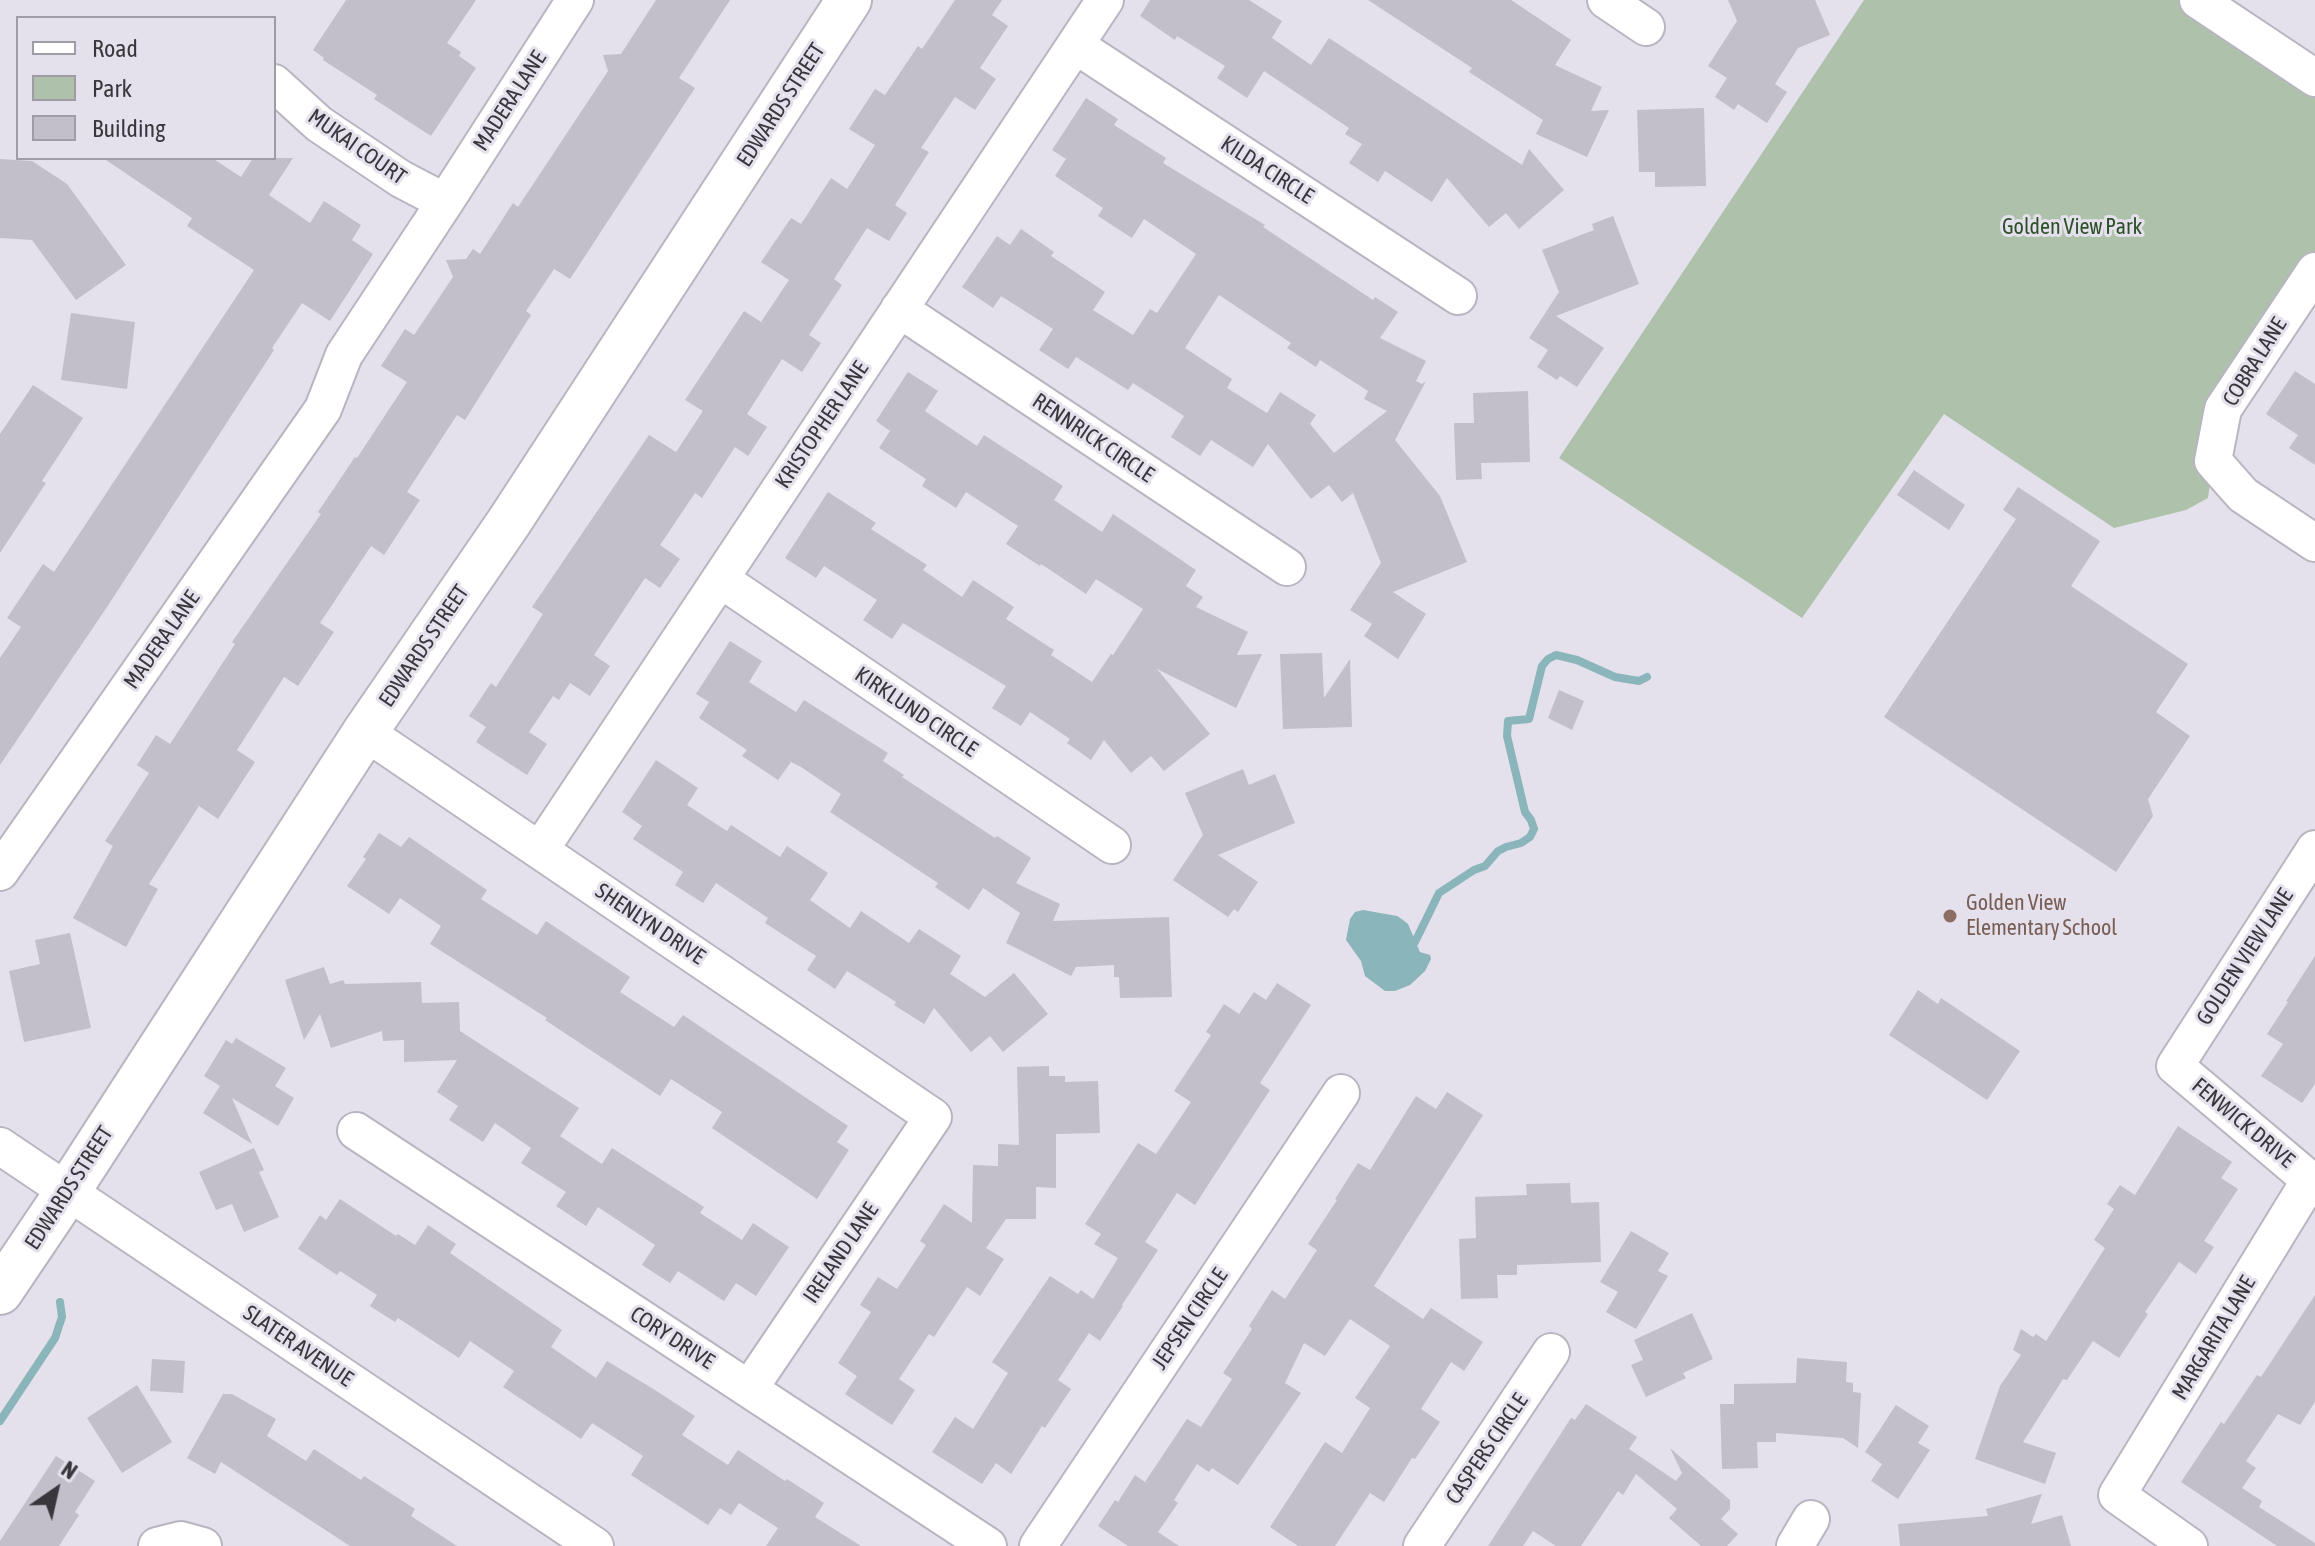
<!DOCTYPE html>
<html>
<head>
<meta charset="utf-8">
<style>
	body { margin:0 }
	#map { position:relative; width:2315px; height:1546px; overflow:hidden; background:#e4e0ec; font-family:"Asap Condensed",sans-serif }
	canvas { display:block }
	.legend { position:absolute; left:16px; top:16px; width:260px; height:144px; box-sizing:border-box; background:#e4e0ec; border:2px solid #a09ca6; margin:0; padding:10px 14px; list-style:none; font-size:24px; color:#39373c }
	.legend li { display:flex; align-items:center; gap:16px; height:40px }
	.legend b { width:40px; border:2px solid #a09ca6 }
	.north { position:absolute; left:16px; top:1450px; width:80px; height:80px; -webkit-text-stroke:6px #e4e0ec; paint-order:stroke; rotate:34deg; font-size:22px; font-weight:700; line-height:32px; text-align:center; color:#39373c }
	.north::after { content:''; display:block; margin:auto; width:28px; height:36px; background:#39373c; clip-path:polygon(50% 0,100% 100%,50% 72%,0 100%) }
</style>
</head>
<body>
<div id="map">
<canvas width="2315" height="1546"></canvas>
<ul class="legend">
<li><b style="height:10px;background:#fff"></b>Road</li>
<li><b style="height:22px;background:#aec2ab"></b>Park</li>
<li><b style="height:22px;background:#c2bfca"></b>Building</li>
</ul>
<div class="north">N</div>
</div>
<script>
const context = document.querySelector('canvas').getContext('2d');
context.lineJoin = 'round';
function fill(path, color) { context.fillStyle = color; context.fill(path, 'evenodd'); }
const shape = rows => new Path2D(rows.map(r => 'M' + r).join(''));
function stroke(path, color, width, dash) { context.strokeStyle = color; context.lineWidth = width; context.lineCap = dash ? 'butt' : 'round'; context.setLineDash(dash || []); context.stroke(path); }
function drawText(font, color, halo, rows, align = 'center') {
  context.font = font + ' "Asap Condensed",sans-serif'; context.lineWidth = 6; context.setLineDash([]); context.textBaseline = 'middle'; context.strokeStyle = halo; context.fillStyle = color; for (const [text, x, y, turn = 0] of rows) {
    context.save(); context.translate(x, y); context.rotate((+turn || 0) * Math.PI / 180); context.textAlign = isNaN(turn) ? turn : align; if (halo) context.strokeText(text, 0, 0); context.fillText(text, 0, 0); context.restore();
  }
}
const green = shape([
	[1864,0,2198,0,2315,78,2315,271,2213,461,2208,498,2186,510,2114,528,1944,414,1802,618,1559,458]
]);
const water = shape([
	[1363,910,1397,916,1403,920,1408,924,1420,952,1430,955,1431,959,1425,971,1410,985,1395,991,1385,991,1365,976,1361,961,1346,940,1350,919,1355,912]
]);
const stream = shape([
	[1415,942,1439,893,1474,870,1485,866,1498,851,1506,847,1521,843,1530,837,1534,829,1531,820,1525,812,1507,736,1508,721,1529,719,1542,666,1548,659,1556,655,1577,660,1615,677,1639,681,1647,677],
	[0,1421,55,1338,62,1317,60,1302]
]);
const building = shape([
	[346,0,476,0,447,43,461,52,459,56,476,68,431,136,374,99,377,95,323,60,324,58,313,50],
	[656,0,730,0,679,78,695,88,570,279,554,269,526,311,531,315,465,420,457,415,407,492,420,500,384,555,371,546,320,623,334,632,298,686,284,677,237,750,255,762,218,819,199,806,149,884,158,889,126,947,73,918,113,846,105,841,149,773,137,765,156,735,170,744,235,644,232,642,321,514,318,512,355,457,357,458,407,382,381,366,405,329,414,335,453,277,446,260,466,259,473,249,480,254,513,203,518,207,608,71,603,55,621,54],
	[955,0,1002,0,992,15,1008,26,980,68,996,79,975,110,955,97,921,148,929,152,895,205,907,213,889,241,867,228,834,279,842,285,809,335,821,343,802,372,782,359,747,414,767,427,748,456,735,447,702,498,695,493,660,545,680,559,660,588,645,578,594,655,610,666,590,696,570,683,559,700,553,696,529,732,547,744,527,775,476,742,486,727,469,716,491,683,496,687,543,614,532,607,649,435,676,452,703,411,685,400,744,311,761,322,789,280,761,262,791,218,801,224,831,178,847,189,875,145,849,129,875,89,885,95,918,46,922,49],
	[1150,0,1249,0,1282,21,1272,38,1311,65,1329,38,1522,165,1529,149,1564,190,1519,229,1506,213,1489,227,1447,178,1432,202,1385,171,1378,182,1349,163,1362,144,1345,134,1349,128,1264,71,1247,98,1217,78,1225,66,1177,36,1175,40,1140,16],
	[1368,0,1511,0,1571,40,1555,65,1602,87,1591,111,1609,110,1587,157,1536,134,1543,120,1469,72,1472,68],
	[1728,0,1815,0,1830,35,1798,48,1775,84,1787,92,1767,123,1738,104,1734,110,1715,97,1727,78,1708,66,1737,21],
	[1086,98,1118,119,1114,125,1166,158,1163,163,1265,225,1263,227,1373,300,1375,297,1398,312,1380,338,1426,361,1416,381,1422,384,1426,381,1395,440,1440,496,1467,562,1393,592,1426,614,1398,659,1364,636,1372,624,1350,610,1381,563,1353,493,1342,502,1329,485,1311,499,1268,444,1253,467,1211,440,1200,456,1171,437,1184,416,1133,383,1128,390,1076,357,1068,369,1039,350,1053,329,1001,296,993,308,962,287,997,236,1010,245,1021,229,1054,252,1051,256,1105,292,1093,310,1133,335,1150,309,1157,313,1196,254,1144,219,1132,238,1098,216,1103,208,1055,176,1066,159,1052,150],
	[1219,295,1291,343,1287,348,1316,367,1320,360,1368,391,1364,399,1387,411,1334,453,1310,424,1316,415,1280,392,1267,413,1227,388,1232,379,1185,348],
	[1704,108,1706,186,1655,187,1655,172,1639,172,1637,110],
	[103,158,212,158,241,177,253,158,293,158,269,195,310,223,324,201,361,225,352,240,373,254,330,321,302,303,272,348,274,350,107,607,0,765,0,658,21,627,7,618,43,564,54,572,254,270,187,226,192,218],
	[0,159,32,161,67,184,126,265,76,300,32,240,0,238],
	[1613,216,1639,284,1556,316,1604,348,1577,387,1560,376,1557,380,1537,367,1548,350,1529,338,1559,292,1542,250,1594,230,1592,224],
	[71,313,135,322,127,389,61,380],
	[2295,371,2315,384,2315,465,2289,448,2298,435,2266,414],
	[908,372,938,391,925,411,977,446,984,435,1063,486,1054,500,1102,532,1113,514,1196,570,1186,586,1203,597,1196,607,1248,632,1237,655,1262,654,1236,708,1157,669,1210,734,1164,771,1151,756,1131,773,1104,740,1091,760,1067,743,1070,739,1030,712,1021,726,992,708,1006,686,903,623,892,639,863,620,877,600,824,566,816,578,785,558,828,492,876,523,871,529,927,565,923,570,962,597,973,580,1014,607,1006,619,1054,650,1051,655,1092,682,1111,654,1113,655,1143,609,1096,579,1086,594,1041,564,1040,566,1006,544,1018,526,966,492,956,508,922,486,926,479,879,448,890,431,876,421],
	[33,385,83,418,42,481,46,483,0,553,0,434],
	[1528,391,1530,462,1481,463,1482,479,1456,480,1454,423,1474,423,1473,393],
	[1914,470,1965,505,1949,530,1897,495],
	[2018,487,2100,541,2071,586,2188,664,2156,712,2190,736,2148,799,2153,816,2116,872,1884,717,2016,519,2003,510],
	[730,641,762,661,749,682,796,712,804,700,888,753,883,761,904,775,902,777,995,838,997,836,1031,858,1016,883,1060,904,1053,921,1169,917,1172,997,1120,998,1119,977,1114,977,1114,965,1076,967,1071,976,1006,943,1020,913,983,888,969,910,935,887,938,883,830,812,841,794,801,767,791,762,778,780,742,756,747,750,699,718,709,702,696,694],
	[1322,653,1324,698,1350,659,1352,727,1283,729,1280,654],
	[1559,690,1584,701,1572,730,1548,718],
	[656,760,698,788,687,805,727,831,731,825,780,857,787,846,828,873,810,900,850,928,861,911,909,943,919,929,961,956,950,974,985,997,1014,973,1048,1014,1003,1052,990,1036,971,1052,934,1008,924,1024,894,1005,896,1002,847,971,835,989,807,970,816,956,765,923,768,918,716,883,703,903,675,885,683,872,633,839,642,826,622,812],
	[1243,769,1249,785,1275,774,1295,823,1218,855,1258,882,1238,912,1234,909,1228,917,1173,880,1203,835,1185,793],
	[379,833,401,847,409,837,487,890,481,899,537,935,546,921,630,977,620,992,674,1027,683,1015,848,1126,837,1142,849,1150,817,1199,712,1128,722,1112,671,1079,660,1096,545,1020,547,1018,430,944,441,926,400,898,389,914,347,886,366,859,363,857],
	[70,933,91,1028,24,1042,9,971,40,964,35,940],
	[2315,956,2315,1084,2302,1103,2261,1076,2283,1044,2267,1034,2288,1002,2286,1001],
	[324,967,330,984,343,980,345,984,421,982,422,1003,459,1002,460,1031,579,1108,560,1136,602,1164,612,1148,704,1207,700,1213,742,1240,753,1223,789,1247,756,1296,736,1283,724,1301,678,1271,670,1283,642,1265,655,1245,598,1207,586,1226,556,1206,566,1192,521,1163,531,1148,495,1123,483,1142,449,1120,458,1106,437,1092,457,1060,404,1062,404,1040,383,1041,382,1031,331,1048,320,1014,304,1040,285,980],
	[1277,983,1311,1005,1260,1083,1270,1090,1195,1205,1177,1193,1145,1242,1158,1250,1122,1305,1123,1306,1100,1341,1089,1333,1058,1380,1071,1389,1045,1428,1042,1426,1011,1474,996,1463,982,1484,932,1452,955,1417,973,1429,1008,1373,992,1362,1050,1276,1078,1294,1081,1290,1093,1299,1118,1258,1094,1244,1101,1234,1085,1224,1138,1143,1156,1154,1191,1102,1174,1091,1211,1035,1206,1032,1224,1004,1239,1014,1254,992,1266,1000],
	[1918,990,1938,1004,1941,998,2020,1051,1987,1100,1889,1035],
	[236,1038,286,1068,275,1086,294,1098,278,1126,232,1098,252,1144,203,1113,220,1086,204,1076,226,1040,232,1044],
	[1049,1066,1049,1076,1065,1076,1065,1082,1098,1081,1100,1133,1056,1134,1056,1188,1036,1187,1036,1219,1006,1219,986,1248,1004,1259,980,1296,967,1287,934,1337,929,1334,899,1379,915,1390,892,1425,845,1394,857,1376,838,1363,871,1312,860,1305,878,1277,897,1289,926,1245,920,1241,944,1204,972,1223,973,1165,998,1166,998,1144,1019,1145,1017,1067],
	[1447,1092,1483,1115,1374,1286,1423,1319,1431,1308,1483,1342,1464,1371,1451,1362,1421,1409,1440,1422,1415,1459,1412,1458,1384,1502,1370,1493,1335,1546,1298,1546,1270,1527,1325,1442,1342,1453,1370,1408,1355,1398,1390,1346,1350,1319,1325,1356,1304,1343,1285,1383,1301,1393,1238,1485,1212,1468,1209,1472,1197,1464,1174,1500,1178,1503,1158,1532,1179,1546,1128,1546,1098,1526,1115,1500,1118,1502,1135,1475,1145,1482,1187,1419,1201,1427,1232,1379,1223,1373,1252,1329,1249,1326,1272,1290,1285,1299,1317,1250,1308,1244,1337,1200,1335,1199,1358,1163,1370,1170,1416,1096,1436,1109],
	[2178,1126,2232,1162,2221,1178,2238,1189,2204,1241,2214,1247,2196,1274,2179,1262,2145,1312,2148,1314,2119,1358,2093,1341,2067,1380,2063,1379,2023,1442,2056,1453,2045,1484,1975,1459,2000,1386,2021,1355,2013,1350,2021,1329,2033,1337,2036,1334,2046,1341,2105,1248,2094,1240,2114,1209,2107,1204,2120,1185,2135,1195],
	[254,1148,264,1170,259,1172,279,1217,244,1232,232,1204,216,1210,199,1172],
	[1570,1183,1571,1203,1599,1202,1601,1262,1517,1265,1517,1275,1497,1275,1498,1298,1461,1299,1459,1239,1476,1238,1475,1197,1527,1195,1526,1184],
	[340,1199,396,1236,398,1234,415,1245,428,1225,456,1244,450,1253,562,1330,551,1347,596,1378,607,1361,655,1390,695,1416,682,1435,728,1465,738,1450,785,1481,787,1479,824,1503,815,1517,861,1546,766,1546,778,1528,739,1503,731,1515,720,1508,708,1525,631,1475,643,1456,603,1430,592,1423,581,1439,503,1387,514,1371,470,1341,459,1358,398,1318,395,1322,370,1306,377,1295,340,1271,337,1275,298,1249,320,1215,326,1220],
	[1631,1231,1669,1253,1658,1271,1668,1276,1636,1329,1606,1312,1618,1292,1600,1282],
	[2315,1295,2315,1402,2300,1425,2278,1414,2246,1461,2256,1468,2242,1488,2262,1501,2259,1507,2315,1543,2315,1546,2277,1546,2181,1482,2221,1422,2224,1424,2257,1375,2261,1377],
	[1692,1313,1713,1359,1683,1373,1686,1378,1646,1397,1631,1365,1643,1360,1634,1340],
	[1797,1358,1847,1362,1846,1382,1853,1383,1853,1392,1861,1393,1858,1448,1843,1438,1776,1433,1776,1442,1757,1442,1758,1468,1722,1469,1720,1404,1734,1404,1734,1384,1796,1383],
	[152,1359,185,1361,183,1393,150,1391],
	[137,1385,172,1442,122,1473,87,1418],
	[223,1394,232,1394,276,1419,267,1436,306,1461,314,1449,361,1480,364,1476,415,1509,411,1516,457,1546,350,1546,221,1462,215,1474,187,1458],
	[1586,1404,1637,1437,1629,1449,1676,1481,1682,1473,1670,1448,1730,1500,1730,1509,1721,1519,1738,1534,1727,1546,1701,1546,1669,1518,1677,1509,1636,1474,1623,1495,1618,1491,1581,1546,1556,1546,1533,1531,1523,1546,1488,1546,1571,1418,1575,1420],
	[1896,1405,1929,1426,1918,1443,1930,1450,1898,1499,1871,1481,1882,1464,1865,1452],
	[56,1456,95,1481,75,1512,79,1515,59,1546,0,1546,0,1541],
	[2042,1494,2031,1524,2062,1515,2071,1546,1900,1546,1898,1524,1988,1516,1986,1509]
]);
const minor = shape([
	[1606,0,1646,27],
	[2198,0,2315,78],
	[1075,45,1458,296],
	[274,83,319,124,401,179,445,202],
	[2315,271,2223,409,2213,461,2243,495,2315,543],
	[899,309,1287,567],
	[720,579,1112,845],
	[365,732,933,1117,749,1389],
	[540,850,1105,0],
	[0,872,323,409,344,355,445,202,575,0],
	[356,1131,988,1546],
	[0,1146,595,1546],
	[157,1546,181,1540,203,1546],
	[1038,1546,1341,1093],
	[1422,1546,1551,1352],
	[1795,1546,1811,1519],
	[2189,1546,2117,1495,2310,1180,2175,1066,2315,849]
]);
const major = shape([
	[0,1292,68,1191,365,732,509,522,849,0]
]);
const markers = [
	[1950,916,8,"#8d6e63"]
];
const streetNames = [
	["MADERA LANE",510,101,-57],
	["EDWARDS STREET",781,105,-57],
	["MUKAI COURT",357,147,35],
	["KILDA CIRCLE",1267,170,33],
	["COBRA LANE",2255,362,-58],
	["KRISTOPHER LANE",822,425,-56],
	["RENNRICK CIRCLE",1093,438,34],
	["MADERA LANE",162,640,-55],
	["EDWARDS STREET",424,646,-56],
	["KIRKLUND CIRCLE",916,712,34],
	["SHENLYN DRIVE",650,924,34],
	["GOLDEN VIEW LANE",2245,957,-57],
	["FENWICK DRIVE",2243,1123,40],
	["EDWARDS STREET",69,1188,-57],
	["IRELAND LANE",841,1253,-56],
	["JEPSEN CIRCLE",1190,1319,-56],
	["CORY DRIVE",672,1338,33],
	["MARGARITA LANE",2214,1338,-59],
	["SLATER AVENUE",298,1346,34],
	["CASPERS CIRCLE",1487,1449,-56]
];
const parkNames = [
	["Golden View Park",2072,227]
];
const educationNames = [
	["Golden View",1966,903],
	["Elementary School",1966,928]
];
fill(green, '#aec2ab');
fill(water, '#8ab5ba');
stroke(stream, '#8ab5ba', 8);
fill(building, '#c2bfca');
stroke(minor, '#b8b5c1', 40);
stroke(major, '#b8b5c1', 48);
stroke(minor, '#fff', 36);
stroke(major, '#fff', 44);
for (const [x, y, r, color] of markers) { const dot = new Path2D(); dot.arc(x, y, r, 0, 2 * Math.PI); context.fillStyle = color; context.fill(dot); stroke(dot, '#e4e0ec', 3); }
drawText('22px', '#39373c', '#e4e0ec', streetNames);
drawText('22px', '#2d5029', '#e4e0ec', parkNames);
drawText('22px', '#785e54', '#e4e0ec', educationNames, 'left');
</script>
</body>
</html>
